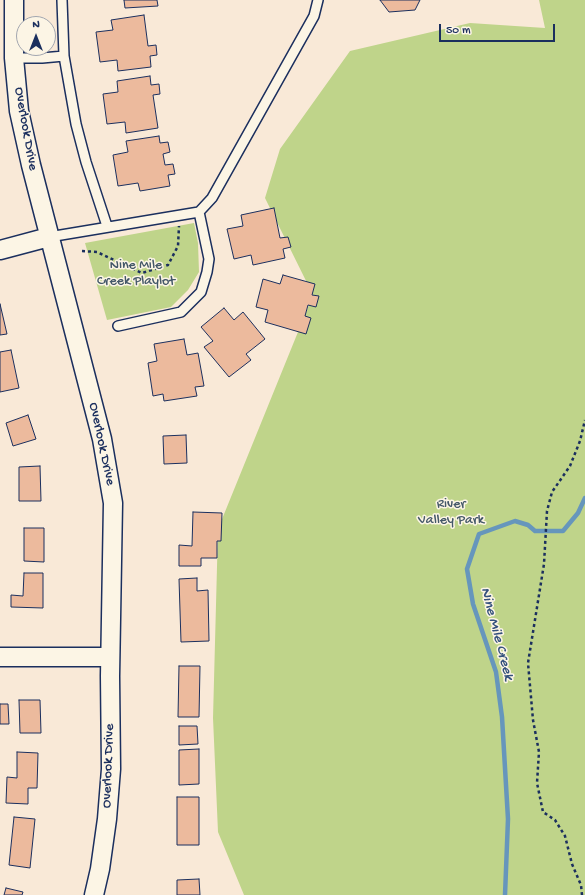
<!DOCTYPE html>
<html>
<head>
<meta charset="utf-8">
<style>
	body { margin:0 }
	#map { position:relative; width:585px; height:895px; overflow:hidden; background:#f9e9d7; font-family:"Gochi Hand",sans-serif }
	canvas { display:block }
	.north { position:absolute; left:16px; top:16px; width:40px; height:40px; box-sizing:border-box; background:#fcf5e5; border:1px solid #a2a6af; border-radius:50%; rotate:0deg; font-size:11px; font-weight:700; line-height:16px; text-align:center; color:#1b2f5e }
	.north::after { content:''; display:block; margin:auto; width:14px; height:18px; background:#1b2f5e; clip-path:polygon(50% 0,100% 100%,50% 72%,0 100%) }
	.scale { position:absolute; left:439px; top:24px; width:116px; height:18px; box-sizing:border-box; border:2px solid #1b2f5e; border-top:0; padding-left:5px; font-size:12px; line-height:14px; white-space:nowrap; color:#1b2f5e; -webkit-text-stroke:3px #fcf5e5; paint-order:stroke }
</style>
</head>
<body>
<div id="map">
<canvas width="585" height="895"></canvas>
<div class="north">N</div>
<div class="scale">50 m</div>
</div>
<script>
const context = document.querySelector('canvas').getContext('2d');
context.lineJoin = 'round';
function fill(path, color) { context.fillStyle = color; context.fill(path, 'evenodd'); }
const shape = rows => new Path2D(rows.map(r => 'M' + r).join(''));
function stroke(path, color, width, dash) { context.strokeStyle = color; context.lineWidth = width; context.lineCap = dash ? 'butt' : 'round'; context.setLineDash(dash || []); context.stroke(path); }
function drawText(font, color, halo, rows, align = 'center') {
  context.font = font + ' "Gochi Hand",sans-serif'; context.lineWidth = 3; context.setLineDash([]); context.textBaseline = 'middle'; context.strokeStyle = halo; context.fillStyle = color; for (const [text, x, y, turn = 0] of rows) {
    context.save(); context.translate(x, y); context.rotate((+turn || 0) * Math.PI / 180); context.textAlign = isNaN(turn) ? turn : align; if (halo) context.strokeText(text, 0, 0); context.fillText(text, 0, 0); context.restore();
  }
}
const green = shape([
	[539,0,585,0,585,895,244,895,218,832,213,718,218,529,313,295,265,198,280,149,350,51,470,23,545,28],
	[194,223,198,243,199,272,188,290,171,307,107,320,85,243]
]);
const stream = shape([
	[505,895,508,819,502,717,496,672,473,604,467,569,479,534,515,521,528,525,535,531,563,531,578,513,585,498]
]);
const building = shape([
	[124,0,157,0,158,6,125,8,124,0],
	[380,0,420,0,415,10,389,12,380,0],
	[144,15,148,46,156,45,157,55,150,56,151,67,118,71,117,60,100,62,96,32,113,30,111,20,144,15],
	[150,76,151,85,159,84,160,94,153,95,158,128,126,133,125,122,107,124,103,94,118,92,117,81,150,76],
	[159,136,160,143,168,142,170,152,163,154,165,165,173,164,175,174,168,175,170,186,140,191,138,183,118,186,113,155,128,152,126,141,159,136],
	[274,208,280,238,288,237,291,247,283,249,285,258,253,265,251,255,234,259,227,229,243,226,241,215,274,208],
	[283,275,315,284,312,295,319,296,316,307,308,305,305,316,311,318,306,334,265,322,268,310,256,307,263,279,280,284,283,275],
	[0,304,7,334,0,335,0,304],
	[224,308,234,320,243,312,265,339,246,354,251,360,229,377,204,347,213,341,201,327,224,308],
	[184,339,187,355,198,353,204,386,195,387,197,396,164,401,163,394,153,396,148,363,157,361,154,344,184,339],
	[11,350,19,388,0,392,0,352,11,350],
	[28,415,36,439,13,446,6,423,28,415],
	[186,435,187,463,164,464,163,436,186,435],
	[40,466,41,501,19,501,19,467,40,466],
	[193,512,222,513,221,541,217,541,217,558,201,558,201,566,179,566,179,545,192,546,193,512],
	[24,528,44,528,44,562,24,561,24,528],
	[24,573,43,573,43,608,11,607,11,595,23,596,24,573],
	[197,578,197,591,208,590,209,641,181,642,179,579,197,578],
	[179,666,200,666,199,717,178,717,179,666],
	[19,700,40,700,41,733,20,733,19,700],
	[0,704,8,704,9,724,0,724,0,704],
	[179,726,197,726,198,744,179,745,179,726],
	[199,749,199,784,179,785,179,750,199,749],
	[17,752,38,753,37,788,28,788,28,804,6,803,7,777,17,778,17,752],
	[177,797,199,797,199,845,177,845,177,797],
	[14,817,35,819,30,868,9,865,14,817],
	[199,879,200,895,177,895,177,880,199,879],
	[6,888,23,892,22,895,4,895,6,888]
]);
const path = shape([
	[82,251,97,252,142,273,168,265,178,246,179,226],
	[582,895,581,885,572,864,565,836,555,820,543,812,537,783,539,752,533,720,528,663,544,564,547,511,552,492,570,466,580,441,585,420]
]);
const lane = shape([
	[62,0,64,56,76,124,86,162,107,226],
	[14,58,42,58,64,56],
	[49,237,199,212,212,198,314,16,318,0],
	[118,326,181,312,201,292,207,272,209,259,199,212]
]);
const street = shape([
	[14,0,14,58,19,111,31,165,102,439,113,503,110,676,111,769,107,819,100,869,94,895],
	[0,250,49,237],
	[0,657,110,657]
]);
const streetNames = [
	["Overlook Drive",25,129,80],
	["Overlook Drive",101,444,78],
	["Overlook Drive",109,766,-88]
];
const parkNames = [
	["Nine Mile",136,266],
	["Creek Playlot",136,282],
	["River",451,505],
	["Valley Park",451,521]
];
const waterNames = [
	["Nine Mile Creek",496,634,75]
];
fill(green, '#bfd48a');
stroke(stream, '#6696bc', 4.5);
fill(building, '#ecba9d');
stroke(building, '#1b2f5e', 1);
stroke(lane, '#1b2f5e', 12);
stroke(street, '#1b2f5e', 21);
stroke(path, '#1b2f5e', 2.5, [3, 3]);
stroke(lane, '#fcf5e5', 9);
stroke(street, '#fcf5e5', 18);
drawText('14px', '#1b2f5e', '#fcf5e5', streetNames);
drawText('14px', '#445869', '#fcf5e5', parkNames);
drawText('italic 15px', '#34517d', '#fcf5e5', waterNames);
</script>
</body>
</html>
